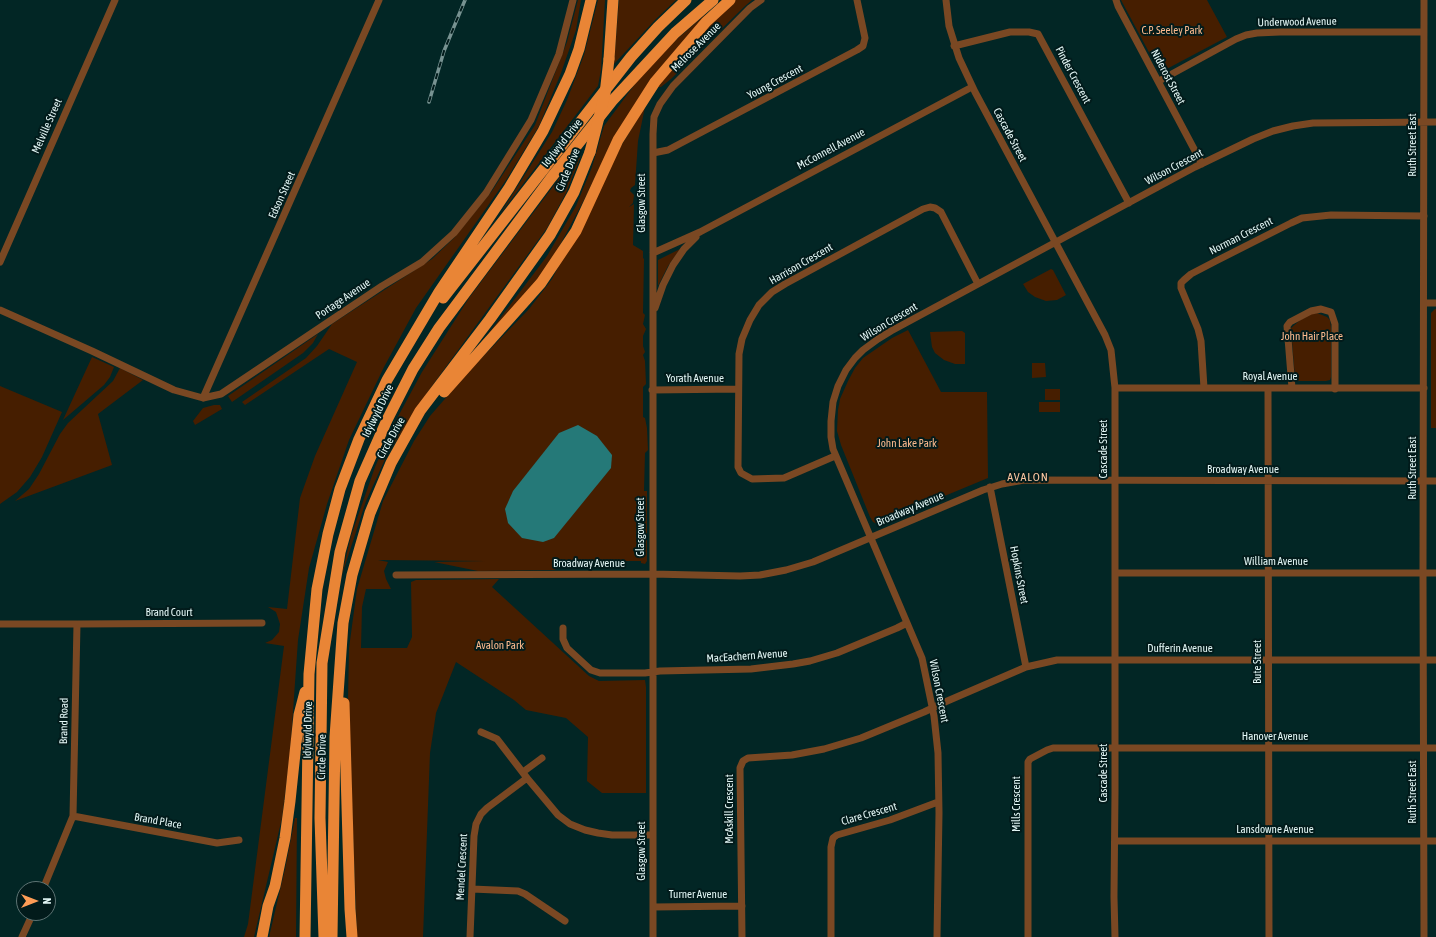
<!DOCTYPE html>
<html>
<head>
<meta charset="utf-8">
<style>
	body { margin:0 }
	#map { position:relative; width:1436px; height:937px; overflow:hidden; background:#022625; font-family:"Asap Condensed",sans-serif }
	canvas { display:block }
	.north { position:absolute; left:16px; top:881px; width:40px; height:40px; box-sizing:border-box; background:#021b1b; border:1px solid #5c7373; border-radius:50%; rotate:90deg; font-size:11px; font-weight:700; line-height:16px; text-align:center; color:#e4f7f6 }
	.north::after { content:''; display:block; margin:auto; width:14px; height:18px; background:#fd9c56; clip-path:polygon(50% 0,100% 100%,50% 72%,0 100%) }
</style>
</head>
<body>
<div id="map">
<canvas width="1436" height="937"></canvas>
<div class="north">N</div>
</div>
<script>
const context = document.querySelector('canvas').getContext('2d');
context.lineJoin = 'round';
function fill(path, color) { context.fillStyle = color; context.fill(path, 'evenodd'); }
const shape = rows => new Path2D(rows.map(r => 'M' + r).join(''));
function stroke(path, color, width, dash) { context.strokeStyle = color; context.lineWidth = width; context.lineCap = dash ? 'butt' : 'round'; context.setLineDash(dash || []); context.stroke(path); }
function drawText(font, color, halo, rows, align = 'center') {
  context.font = font + ' "Asap Condensed",sans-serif'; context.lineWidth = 4; context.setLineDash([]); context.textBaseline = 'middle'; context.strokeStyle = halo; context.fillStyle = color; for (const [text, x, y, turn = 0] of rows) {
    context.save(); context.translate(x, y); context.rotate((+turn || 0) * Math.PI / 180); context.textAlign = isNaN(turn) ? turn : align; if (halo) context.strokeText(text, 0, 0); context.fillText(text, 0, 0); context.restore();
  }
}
const green = shape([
	[578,0,581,0,576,30,561,73,539,126,506,180,416,308,384,367,349,440,327,504,309,568,298,640,290,754,282,818,254,937,244,937,248,924,284,646,265,643,272,640,279,632,280,624,276,612,268,607,287,609,300,498,315,456,357,362,329,349,245,405,242,402,306,358,317,346,332,324,432,259,454,238,492,191,535,125,567,42],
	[598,0,605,0,601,70,598,86,500,214,552,132,567,100,584,55],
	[619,0,676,0,656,19,614,64],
	[735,0,752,0,744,7,695,55,671,79,661,87,657,87,700,36],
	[1121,0,1207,0,1227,37,1161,72,1158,69],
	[705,15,706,17,612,143,585,198,553,258,542,275,477,349,547,256,576,206,592,167,604,126,638,80,670,45],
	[645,107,638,141,635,185,631,188,630,191,634,195,633,203,629,207,634,204,633,245,643,251,643,258,644,259,643,313,645,315,643,324,646,329,643,336,643,346,645,352,643,355,645,361,646,384,643,387,643,417,645,418,647,428,648,450,645,453,644,491,647,491,647,561,645,564,641,563,641,561,504,561,571,561,554,570,478,571,434,562,485,561,378,560,388,562,384,571,386,579,391,589,366,589,362,607,361,648,407,648,412,637,411,582,416,580,499,579,492,587,589,676,599,681,645,680,646,687,646,793,602,793,587,781,588,737,566,718,526,710,514,700,456,662,436,713,430,753,423,937,357,937,348,699,349,648,357,589,383,501,414,441,430,416,470,370,529,309,552,279,621,146],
	[581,156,566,193,547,228,429,390,387,455,366,501,341,578,351,536,375,467,394,424,422,372,469,298,564,172],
	[680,249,668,266,658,286,658,260],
	[1051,269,1053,270,1066,295,1057,300,1046,301,1035,297,1028,292,1023,284],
	[1435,309,1436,309,1436,428,1431,428,1431,313],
	[1317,313,1327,317,1330,320,1331,328,1331,377,1330,380,1326,381,1298,381,1295,378,1291,328,1299,321,1310,314],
	[908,330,941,392,987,392,988,478,877,524,873,522,870,517,841,445,837,431,838,410,840,399,848,381,855,368,863,358,892,338],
	[962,331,965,333,965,364,955,364,944,360,935,353,932,347,930,332],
	[318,334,313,343,303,353,232,402,228,396],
	[92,357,114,367,110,377,104,385,63,420],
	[1032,363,1045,363,1046,377,1032,378],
	[120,368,143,380,98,414,112,465,15,501,29,489,39,474,60,434,68,423,113,381],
	[0,386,62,412,42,457,30,477,17,492,0,504],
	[1045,389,1060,389,1060,400,1045,400],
	[1039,402,1060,402,1060,412,1039,412],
	[214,405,220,405,222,409,195,425,193,421,203,408],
	[295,818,297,818,296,937,269,937,285,869]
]);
const water = shape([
	[578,425,597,436,612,455,611,468,554,538,543,542,522,538,508,523,505,509,513,491,559,433]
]);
const minor = shape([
	[946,0,949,26,959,58,975,92,1105,335,1111,350,1115,388,1115,792,1114,897,1115,937],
	[1116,0,1118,6,1202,164],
	[1424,0,1423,573,1424,937],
	[954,46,1010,32,1029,32,1038,34,1129,203],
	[1159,81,1236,39,1246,35,1257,33,1280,32,1424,32],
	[653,153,668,150,857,50,863,46,865,38,857,0],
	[653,253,700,232,972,87],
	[0,262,115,0],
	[1424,303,1436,303],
	[655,308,663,285,673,265,684,249,696,237],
	[0,310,92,351,174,390,203,398,221,394,382,286,422,262,454,233,486,193,531,120,559,54,573,0],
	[1115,388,1424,388],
	[1204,388,1201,341,1198,329,1181,288,1181,283,1184,280,1191,274,1216,261,1291,223,1302,218,1331,215,1424,216],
	[1268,388,1269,937],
	[1292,388,1287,326,1290,322,1311,311,1321,309,1331,312,1335,324,1335,389],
	[652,390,738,389],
	[203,398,379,0],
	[835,456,784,478,752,479,741,473,738,467,739,354,742,339,750,320,759,305,772,292,785,284,923,209,930,207,935,208,941,212,978,284],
	[990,487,1026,667],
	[1116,573,1436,573],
	[396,575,652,574,740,576,760,575,786,570,813,562,983,490,1002,484,1024,480,1436,481],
	[0,624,77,624,73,816,43,889],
	[77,624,262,623],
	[563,628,563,639,567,648,591,670,600,673,645,673,660,671,751,669,793,664,810,661,837,653,897,628,907,623],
	[481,732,497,739,527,778],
	[523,772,542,758],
	[73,816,217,843,239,840],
	[1115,841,1436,841],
	[472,889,518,891,525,894,565,921],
	[653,907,742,906],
	[22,937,33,913],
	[470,937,474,836,476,824,481,814,487,808,527,778,558,815,570,824,585,830,598,833,612,835,653,835],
	[653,937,653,134,654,117,660,104,673,86,750,8,761,0],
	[742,937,740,768,743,761,748,758,792,755,824,749,861,738,924,712,945,702,1026,667,1057,660,1436,660],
	[831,937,831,847,833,838,837,835,890,820,938,802],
	[937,937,939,813,938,753,934,716,922,658,833,449,831,437,831,421,833,402,838,386,846,370,855,358,863,350,878,339,891,331,1195,167,1253,139,1273,131,1293,126,1313,123,1436,122],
	[1028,937,1028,762,1030,759,1047,750,1053,748,1436,748]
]);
const highway = shape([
	[609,59,613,0],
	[443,298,631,57,658,27,686,0],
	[444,392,541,283,576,231,618,140,655,82,706,22,730,0],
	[344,703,350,909,352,937],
	[262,937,268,906,275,886,285,838,290,801,299,715,305,692],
	[305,937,309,674,317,589,328,534,340,489,359,439,387,380,439,292,509,188,543,131,570,74,579,49,591,0],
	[324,937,320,818,322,663,340,552,360,481,387,420,413,369,439,328,551,178,612,101,675,33,713,0],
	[332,937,335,737,343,623,352,575,370,513,391,463,420,411,490,319,550,235,574,192,590,152]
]);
const rail = shape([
	[429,102,444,51,465,0]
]);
const highwayBridge = shape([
	[590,152,605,94,609,59]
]);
const streetNames = [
	["Underwood Avenue",1297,22,-1],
	["Melrose Avenue",696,47,-45],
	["Pinder Crescent",1073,75,62],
	["Niderost Street",1168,77,62],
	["Young Crescent",775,82,-28],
	["Melville Street",47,126,-66],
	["Cascade Street",1010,135,62],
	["Idylwyld Drive",562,143,-52],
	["Ruth Street East",1413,145,-90],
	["McConnell Avenue",831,149,-28],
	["Wilson Crescent",1174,167,-28],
	["Circle Drive",568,170,-67],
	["Edson Street",282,195,-66],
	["Glasgow Street",642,203,-90],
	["Norman Crescent",1241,236,-27],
	["Harrison Crescent",801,264,-30],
	["Portage Avenue",343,299,-34],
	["Wilson Crescent",889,322,-31],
	["Royal Avenue",1270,377],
	["Yorath Avenue",695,379],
	["Idylwyld Drive",378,411,-64],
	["Circle Drive",391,438,-61],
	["Cascade Street",1104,449,-90],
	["Ruth Street East",1413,468,-90],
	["Broadway Avenue",1243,470],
	["Broadway Avenue",910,509,-23],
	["Glasgow Street",641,527,-90],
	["William Avenue",1276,562],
	["Broadway Avenue",589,564],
	["Hopkins Street",1019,575,79],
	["Brand Court",169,613],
	["Dufferin Avenue",1180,649],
	["MacEachern Avenue",747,656,-4],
	["Bute Street",1258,662,-90],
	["Wilson Crescent",939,691,79],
	["Brand Road",64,721,-89],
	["Idylwyld Drive",308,730,-89],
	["Hanover Avenue",1275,737],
	["Circle Drive",322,757,-89],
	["Cascade Street",1104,773,-90],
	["Ruth Street East",1413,792,-90],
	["Mills Crescent",1017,804,-90],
	["McAskill Crescent",730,809,-90],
	["Clare Crescent",869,814,-16],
	["Brand Place",158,821,10],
	["Lansdowne Avenue",1275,830],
	["Glasgow Street",642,851,-90],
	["Mendel Crescent",462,867,-87],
	["Turner Avenue",698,895]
];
const parkNames = [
	["C.P. Seeley Park",1172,31],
	["John Hair Place",1312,337],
	["John Lake Park",907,444],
	["Avalon Park",500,646]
];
const neighbourhoodNames = [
	["AVALON",1028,477]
];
fill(green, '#461e00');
fill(water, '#257978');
stroke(minor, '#7a4823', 7);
stroke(highway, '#e98536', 11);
stroke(rail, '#779291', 3.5);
stroke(rail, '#021b1b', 2, [6]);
stroke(highwayBridge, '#e98536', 11);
drawText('11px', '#e4f7f6', '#021b1b', streetNames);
drawText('11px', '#fcba8e', '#021b1b', parkNames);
context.letterSpacing = '1px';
drawText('12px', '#fdc6a1', '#021b1b', neighbourhoodNames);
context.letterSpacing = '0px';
</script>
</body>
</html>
